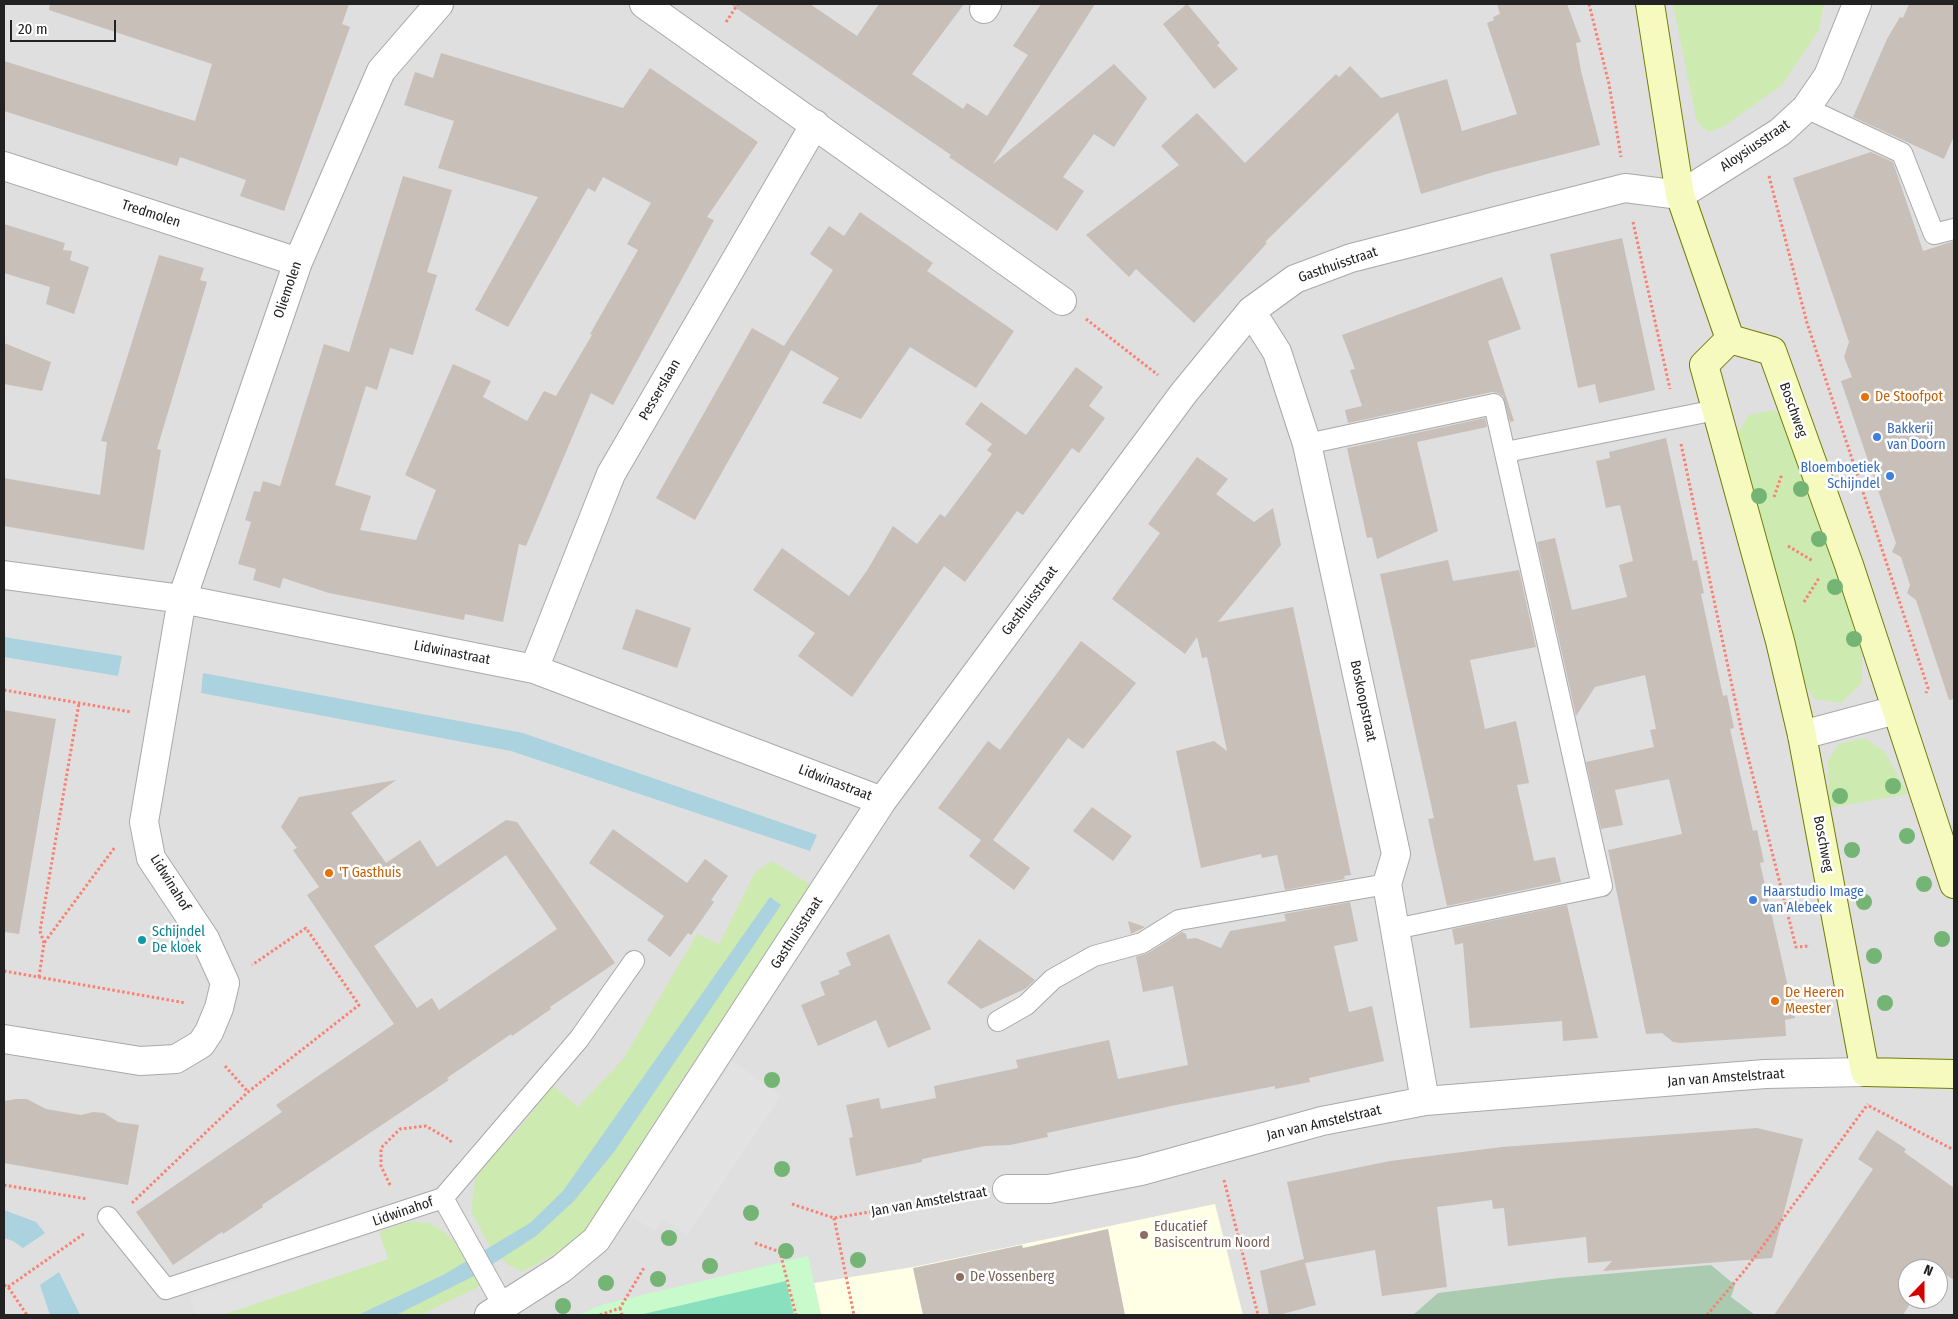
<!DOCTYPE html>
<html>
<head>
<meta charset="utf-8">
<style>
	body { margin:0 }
	#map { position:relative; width:1958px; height:1319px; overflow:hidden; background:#f2efe9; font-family:"Fira Sans Condensed",sans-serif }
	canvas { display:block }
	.frame { position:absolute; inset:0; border:5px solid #222; pointer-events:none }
	.north { position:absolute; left:1898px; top:1259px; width:50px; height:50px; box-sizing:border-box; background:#fff; border:1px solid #a7a7a7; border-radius:50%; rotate:22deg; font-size:14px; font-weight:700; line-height:20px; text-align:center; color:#222 }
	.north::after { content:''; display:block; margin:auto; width:18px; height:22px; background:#d40000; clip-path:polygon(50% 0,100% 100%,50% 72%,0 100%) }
	.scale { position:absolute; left:10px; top:20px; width:106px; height:22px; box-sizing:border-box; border:2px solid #222; border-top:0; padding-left:6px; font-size:15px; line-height:18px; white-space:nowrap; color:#222; -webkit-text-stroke:4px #fff; paint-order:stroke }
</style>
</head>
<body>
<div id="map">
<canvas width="1958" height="1319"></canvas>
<div class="frame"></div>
<div class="north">N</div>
<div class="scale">20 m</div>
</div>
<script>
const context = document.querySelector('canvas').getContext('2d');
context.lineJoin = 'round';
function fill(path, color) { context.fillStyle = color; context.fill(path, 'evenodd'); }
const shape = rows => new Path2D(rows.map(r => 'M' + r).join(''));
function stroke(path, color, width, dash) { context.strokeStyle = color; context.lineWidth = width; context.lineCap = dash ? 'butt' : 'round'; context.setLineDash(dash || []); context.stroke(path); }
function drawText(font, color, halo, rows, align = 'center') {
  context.font = font + ' "Fira Sans Condensed",sans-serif'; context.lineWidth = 5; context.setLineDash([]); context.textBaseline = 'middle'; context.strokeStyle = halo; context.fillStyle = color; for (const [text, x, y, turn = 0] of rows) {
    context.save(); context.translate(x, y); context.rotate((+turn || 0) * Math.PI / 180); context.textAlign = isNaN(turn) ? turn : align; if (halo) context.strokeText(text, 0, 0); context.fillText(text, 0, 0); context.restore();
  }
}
const residential = shape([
	[4,4,1954,4,1954,1315,4,1315],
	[1908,1269,1938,1269,1938,1299,1908,1299]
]);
const education = shape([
	[1215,1204,1243,1315,821,1315,814,1283,913,1267]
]);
const grass = shape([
	[1673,4,1824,4,1819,30,1782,85,1726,125,1709,132,1697,123],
	[1772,410,1788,420,1862,641,1862,683,1841,703,1815,699,1793,666,1735,437,1749,415],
	[1865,738,1885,752,1908,794,1829,808,1828,760,1839,744],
	[771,861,811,885,678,1086,628,1180,589,1235,522,1272,509,1265,491,1249,471,1211,476,1172,488,1156,511,1138,553,1086,578,1107,624,1058,697,934,719,944,754,874],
	[408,1222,428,1223,442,1230,453,1240,471,1265,482,1285,421,1315,222,1315,388,1259,379,1232]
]);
const cemetery = shape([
	[1711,1265,1735,1285,1731,1297,1755,1315,1413,1315,1438,1293,1559,1278]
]);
const park = shape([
	[808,1256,821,1315,578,1315,604,1304]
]);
const pitch = shape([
	[786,1281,794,1315,639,1315]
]);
const parking = shape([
	[732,1061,782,1095,688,1235,663,1219,655,1231,629,1215],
	[379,1232,388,1259,222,1315,196,1315,190,1296]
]);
const water = shape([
	[4,637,122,656,118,676,4,657],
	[203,673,523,733,817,835,810,851,511,751,201,693],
	[770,897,781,905,614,1152,574,1201,536,1236,476,1275,396,1315,358,1315,443,1275,530,1223,563,1191],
	[4,1210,36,1222,45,1233,23,1248,13,1241,4,1238],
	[59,1272,80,1315,50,1315,40,1285]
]);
const building = shape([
	[50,4,349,4,342,24,350,27,284,211,240,196,246,180,180,157,177,166,4,111,4,61,195,121,212,64,49,10],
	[730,4,810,4,857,36,879,4,964,4,912,74,963,109,967,103,987,116,1028,55,1013,46,1041,4,1095,4,993,164,1114,64,1147,98,1114,147,1094,134,1063,177,1084,191,1057,231,949,157,951,155],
	[1187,4,1220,43,1217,45,1238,69,1214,89,1163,24],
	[1497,4,1567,4,1581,42,1576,43,1581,71,1600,145,1490,173,1421,194,1398,112,1265,242,1267,243,1194,323,1136,269,1129,277,1086,235,1179,165,1161,146,1197,113,1245,163,1336,74,1339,77,1350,66,1381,98,1447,79,1462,131,1517,114,1487,23,1494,20,1493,17,1500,14],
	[1909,4,1954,4,1954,136,1944,159,1853,117,1887,39,1900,17,1903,18],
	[441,53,623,108,650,68,758,142,707,217,714,220,613,405,591,393,526,546,519,544,503,622,465,614,464,620,329,593,283,578,280,588,253,580,256,569,238,564,251,522,245,520,254,491,260,492,263,481,280,486,324,344,349,352,403,176,452,190,427,272,437,275,413,355,390,348,377,390,366,386,335,485,371,496,360,530,416,540,436,490,405,475,453,364,491,381,483,397,527,421,544,391,556,396,592,335,590,334,638,250,627,244,651,203,603,177,595,192,588,188,508,327,475,310,538,197,438,168,454,121,404,105,415,72,433,78],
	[1871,152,1893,162,1923,251,1954,241,1954,699,1949,700,1916,600,1907,593,1910,585,1901,557,1892,552,1896,543,1841,381,1852,377,1844,357,1849,342,1793,178],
	[860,212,933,263,927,271,1014,331,976,388,910,347,861,419,822,403,839,378,784,346,833,270,810,254,829,226,844,236],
	[4,224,65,243,63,250,72,251,70,260,89,267,74,314,46,304,50,287,4,273],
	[1622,238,1655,390,1599,403,1595,384,1578,388,1550,254],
	[159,255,204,268,200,280,207,282,157,449,161,450,144,550,4,526,4,478,100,495,107,442,101,441],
	[1502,277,1521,329,1488,341,1514,421,1510,422,1503,396,1498,393,1492,392,1348,423,1345,410,1362,406,1350,370,1355,369,1342,335],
	[752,328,791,350,695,520,656,498],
	[4,343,51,362,42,391,4,384],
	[1076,367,1103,387,1089,406,1105,418,1079,453,1072,448,1023,515,1017,511,965,582,944,566,852,697,798,656,815,633,753,590,782,548,849,596,868,569,893,526,917,544,940,514,945,517,992,454,987,450,992,444,965,424,981,402,1026,435],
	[1485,418,1487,427,1417,442,1438,531,1377,559,1372,537,1367,538,1347,448],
	[1666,438,1693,561,1697,560,1704,593,1701,594,1723,696,1727,695,1734,728,1730,729,1753,831,1757,830,1764,862,1760,863,1795,1018,1785,1020,1786,1036,1680,1043,1673,1042,1662,1033,1646,1034,1608,850,1682,834,1669,779,1615,790,1623,825,1601,829,1586,762,1654,747,1650,730,1656,729,1645,675,1595,687,1576,716,1537,542,1555,538,1572,610,1627,597,1619,565,1633,561,1620,505,1606,508,1596,461,1610,458,1609,452],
	[1197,457,1228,479,1216,494,1254,522,1273,508,1281,545,1218,622,1293,607,1351,875,1344,876,1345,879,1285,890,1277,855,1262,858,1261,854,1201,868,1176,751,1214,741,1227,751,1207,657,1202,658,1197,637,1185,654,1112,599,1160,533,1148,524],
	[1448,560,1453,581,1519,570,1536,647,1470,660,1485,729,1516,721,1529,783,1517,785,1534,861,1555,857,1561,882,1447,906,1428,819,1434,818,1380,574],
	[636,609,691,628,677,668,622,649],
	[1081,641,1136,683,1083,749,1068,738,993,840,1030,868,1014,890,969,856,981,840,938,808,988,741,1000,750],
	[4,710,56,719,19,934,4,932],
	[396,780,351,813,386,863,420,840,437,867,506,820,517,822,615,963,550,1007,551,1009,512,1036,511,1034,447,1078,449,1080,262,1205,263,1207,223,1234,222,1232,173,1265,136,1212,282,1112,276,1105,394,1024,307,895,319,887,293,850,297,848,281,827,299,797],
	[506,855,557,929,439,1010,432,998,417,1008,374,946],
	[1092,807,1132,836,1113,861,1073,831],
	[613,829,687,883,705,859,728,876,711,900,714,902,691,935,688,933,670,957,647,940,664,916,589,863],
	[1350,902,1358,941,1334,946,1349,1012,1372,1006,1384,1061,1309,1078,1310,1082,1275,1089,1275,1086,1176,1105,1047,1133,1048,1137,1010,1145,985,1146,922,1159,922,1162,856,1176,849,1138,853,1137,846,1105,879,1098,881,1109,936,1098,934,1086,1018,1068,1016,1060,1109,1040,1118,1079,1188,1065,1173,986,1143,992,1136,957,1148,953,1182,932,1186,934,1187,939,1196,938,1221,948,1230,931,1286,921,1284,914],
	[1567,905,1598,1038,1563,1041,1562,1021,1470,1028,1463,943,1455,945,1452,929],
	[1128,921,1145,927,1131,934],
	[889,934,931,1029,888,1048,876,1020,818,1046,801,1005,825,995,820,982,840,974,838,971,851,965,846,953],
	[979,939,1035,980,1025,989,981,1009,947,983],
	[16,1099,27,1099,46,1109,81,1115,93,1112,104,1113,118,1122,139,1125,128,1185,4,1163,4,1101],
	[1757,1128,1803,1139,1772,1258,1603,1271,1612,1261,1588,1263,1586,1237,1508,1246,1504,1208,1493,1209,1492,1200,1437,1207,1447,1287,1382,1296,1375,1250,1305,1263,1316,1305,1279,1315,1269,1315,1260,1271,1304,1259,1287,1182,1390,1161,1502,1147],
	[1877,1130,1906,1149,1904,1152,1954,1188,1954,1280,1934,1267,1932,1269,1908,1269,1908,1299,1913,1299,1903,1315,1774,1315,1873,1169,1858,1159],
	[1108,1229,1125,1315,923,1315,913,1268,1022,1245,1023,1248]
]);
const path = shape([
	[1589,4,1609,84,1621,157],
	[726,22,738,4],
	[1769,176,1807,323,1928,688,1926,693],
	[1633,222,1670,389],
	[1086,319,1158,375],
	[1681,444,1742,733,1796,947,1810,946],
	[1774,497,1782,474],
	[1788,546,1813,561],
	[1804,602,1819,578],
	[4,690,131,712],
	[44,943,40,931,79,703],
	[4,971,186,1003],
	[39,977,44,943,115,847],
	[225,1066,248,1092],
	[1869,1106,1954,1150],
	[1224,1180,1258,1315],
	[4,1185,87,1199],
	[390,1185,381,1166,381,1148,400,1129,426,1126,450,1140,452,1144],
	[132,1203,248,1092,359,1005,306,928,252,965],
	[792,1204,834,1218,975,1194],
	[834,1218,854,1315],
	[755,1243,780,1252,796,1315],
	[4,1285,8,1287,27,1315],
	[8,1287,85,1233],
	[620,1308,622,1315],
	[600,1315,620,1308,645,1266],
	[1707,1315,1745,1270,1868,1104]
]);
const lane = shape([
	[1806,108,1902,153,1934,234,1954,229],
	[1307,444,1494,404,1602,886,1395,929],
	[1506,452,1716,410],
	[998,1021,1026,1005,1053,979,1094,956,1142,943,1179,920,1387,884],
	[443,1198,504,1307],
	[108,1217,166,1289,443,1198,579,1039,634,961]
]);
const street = shape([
	[644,4,1062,301],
	[984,9,987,4],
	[4,166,298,262],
	[1251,311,1277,352,1307,444,1396,854,1387,884,1425,1101],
	[4,575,182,599,534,669,882,801],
	[534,669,611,474,815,124],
	[1802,735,1896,710],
	[4,1039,140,1061,176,1059,201,1044,209,1032,219,1008,225,983,205,939,151,858,144,822,182,599,298,262,381,71,439,4],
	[1007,1189,1049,1189,1141,1171,1322,1121,1425,1101,1765,1074,1865,1072],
	[489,1315,561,1269,596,1240,882,801,1183,394,1251,311,1295,279,1351,258,1625,188,1680,195,1780,132,1806,108,1828,76,1857,4]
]);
const secondary = shape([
	[1650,4,1680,195,1730,339],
	[1730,339,1704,365,1780,641,1802,735,1865,1072,1954,1074],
	[1730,339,1772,351,1849,565,1954,884]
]);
const trees = [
	[1801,489],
	[1759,496],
	[1819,539],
	[1835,587],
	[1854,639],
	[1893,786],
	[1840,796],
	[1907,836],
	[1852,850],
	[1924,884],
	[1864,902],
	[1942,939],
	[1874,956],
	[1885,1003],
	[772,1080],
	[782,1169],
	[751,1213],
	[669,1238],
	[786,1251],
	[858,1260],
	[710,1266],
	[658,1279],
	[606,1283],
	[563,1306]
];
const markers = [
	[1865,397,5,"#e8710a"],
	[1877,437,5,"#3f7fe0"],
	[1890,476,5,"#3f7fe0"],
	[329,873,5,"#e8710a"],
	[1753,900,5,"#3f7fe0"],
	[142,940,5,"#0f9aa8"],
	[1775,1001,5,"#e8710a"],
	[1144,1235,5,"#8d6e63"],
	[960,1277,5,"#8d6e63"]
];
const streetNames = [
	["Aloysiusstraat",1755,146,-34],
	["Tredmolen",151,214,18],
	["Gasthuisstraat",1338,265,-19],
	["Oliemolen",288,290,-71],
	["Pesserslaan",660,390,-60],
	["Boschweg",1793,410,70],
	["Gasthuisstraat",1030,601,-53],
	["Lidwinastraat",452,653,11],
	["Boskoopstraat",1363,701,78],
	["Lidwinastraat",835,783,21],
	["Boschweg",1823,844,79],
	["Lidwinahof",170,883,58],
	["Gasthuisstraat",797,933,-57],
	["Jan van Amstelstraat",1726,1078,-4],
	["Jan van Amstelstraat",1324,1123,-13],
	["Jan van Amstelstraat",929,1202,-10],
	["Lidwinahof",403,1212,-19]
];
const foodNames = [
	["De Stoofpot",1875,397],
	["'T Gasthuis",339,873],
	["De Heeren",1785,993],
	["Meester",1785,1009]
];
const shopNames = [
	["Bakkerij",1887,429],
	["van Doorn",1887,445],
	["Bloemboetiek",1880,468,"right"],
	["Schijndel",1880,484,"right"],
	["Haarstudio Image",1763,892],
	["van Alebeek",1763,908]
];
const cultureNames = [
	["Schijndel",152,932],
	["De kloek",152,948]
];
const educationNames = [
	["Educatief",1154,1227],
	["Basiscentrum Noord",1154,1243],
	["De Vossenberg",970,1277]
];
fill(residential, '#e0dfdf');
fill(education, '#ffffe5');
fill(grass, '#cdebb0');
fill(cemetery, '#aacbaf');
fill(park, '#c8facc');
fill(pitch, '#88e0be');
fill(parking, '#e2e2e2');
fill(water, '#aad3df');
fill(building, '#c7bfb8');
stroke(lane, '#a9a9a9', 22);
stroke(street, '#a9a9a9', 30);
stroke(secondary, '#707d05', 30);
stroke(path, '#fa8072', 3, [2.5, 2.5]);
stroke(lane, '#fff', 20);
stroke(street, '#fff', 28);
stroke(secondary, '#f7fabf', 28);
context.fillStyle = '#74b475';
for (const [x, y] of trees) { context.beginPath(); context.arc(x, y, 8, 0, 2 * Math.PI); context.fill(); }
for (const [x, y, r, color] of markers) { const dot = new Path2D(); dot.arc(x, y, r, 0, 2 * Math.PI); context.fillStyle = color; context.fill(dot); stroke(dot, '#fff', 2); }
drawText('14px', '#222', '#fff', streetNames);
drawText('14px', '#c56008', '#fff', foodNames, 'left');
drawText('14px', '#366cbe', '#fff', shopNames, 'left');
drawText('14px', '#0d838f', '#fff', cultureNames, 'left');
drawText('14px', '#785e54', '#fff', educationNames, 'left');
</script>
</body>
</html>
